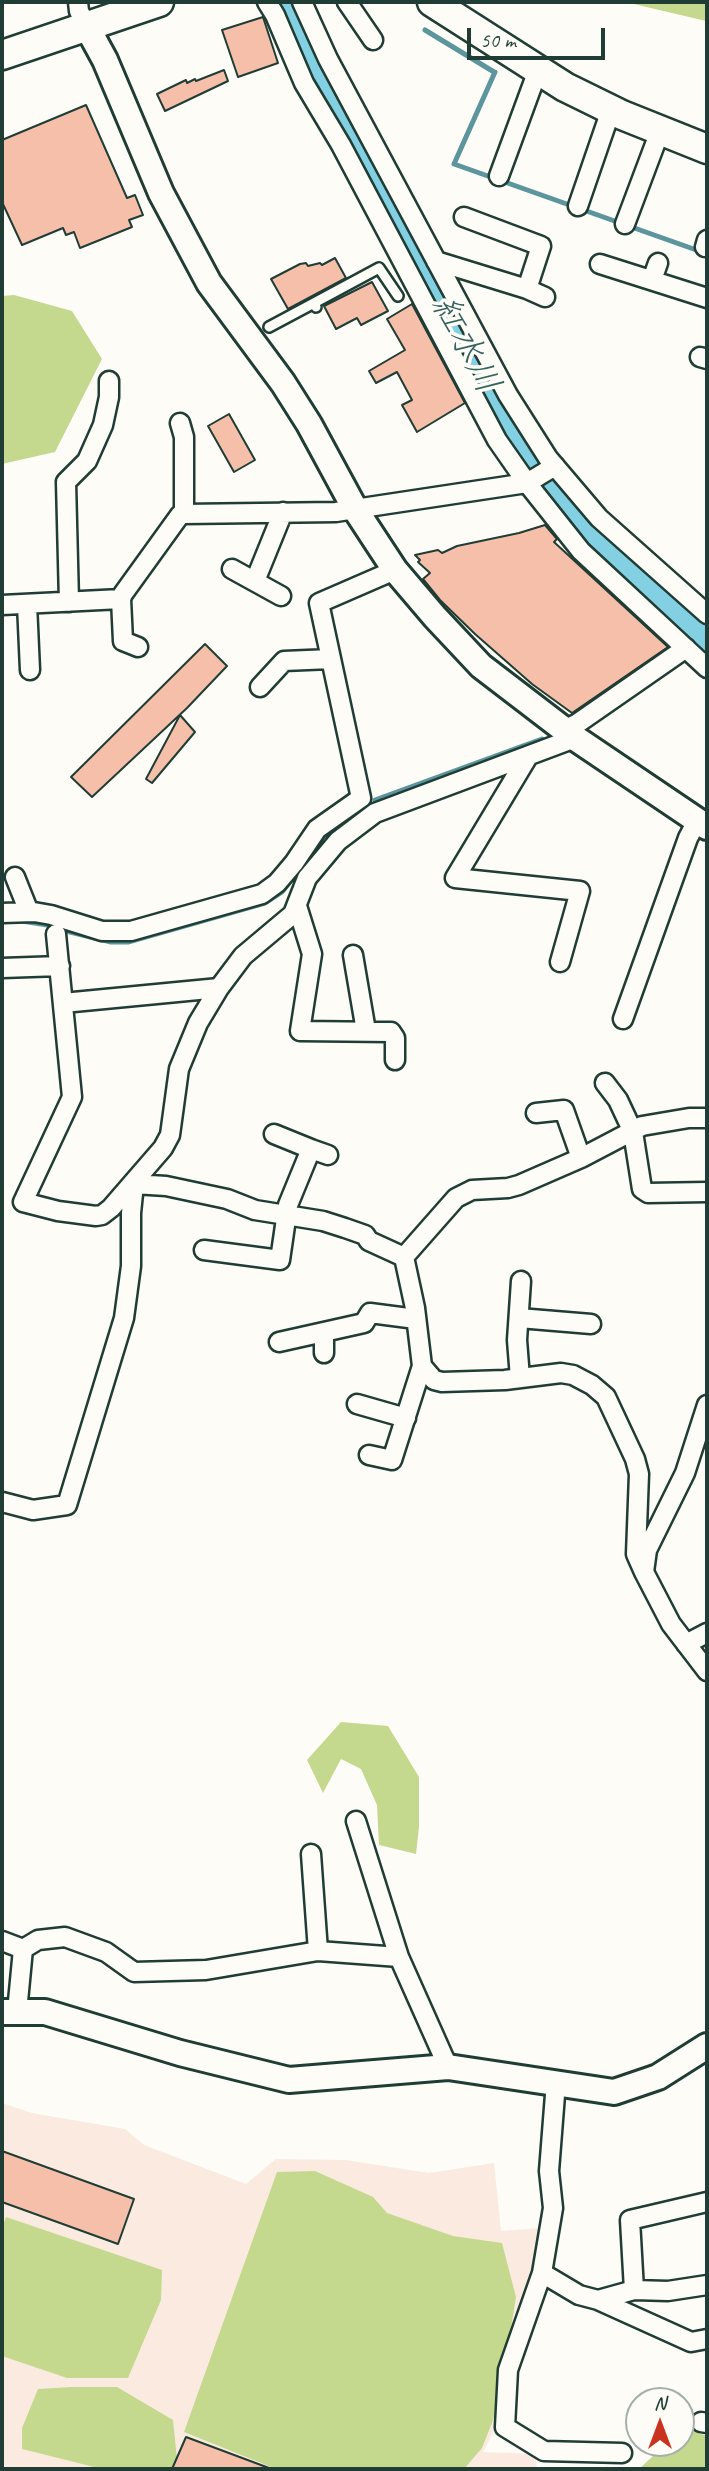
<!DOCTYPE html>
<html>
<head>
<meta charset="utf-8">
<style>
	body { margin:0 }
	#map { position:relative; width:709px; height:2471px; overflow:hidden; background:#fdfcf7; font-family:Caveat,sans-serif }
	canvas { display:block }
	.frame { position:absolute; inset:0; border:4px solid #1f3d34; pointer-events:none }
	.north { position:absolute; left:625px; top:2387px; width:70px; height:70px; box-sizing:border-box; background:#fdfcf7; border:2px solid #a4b0a9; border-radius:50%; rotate:0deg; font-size:19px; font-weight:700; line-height:28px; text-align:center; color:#1f3d34 }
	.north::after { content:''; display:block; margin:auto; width:24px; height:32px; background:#c8321e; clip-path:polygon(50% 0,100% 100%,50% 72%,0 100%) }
	.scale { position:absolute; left:467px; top:28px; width:138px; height:32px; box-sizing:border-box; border:4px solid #1f3d34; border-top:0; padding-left:9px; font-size:21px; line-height:24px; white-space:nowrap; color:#1f3d34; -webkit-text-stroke:5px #fdfcf7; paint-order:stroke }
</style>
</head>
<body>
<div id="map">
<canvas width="709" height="2471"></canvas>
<div class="frame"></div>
<div class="north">N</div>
<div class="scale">50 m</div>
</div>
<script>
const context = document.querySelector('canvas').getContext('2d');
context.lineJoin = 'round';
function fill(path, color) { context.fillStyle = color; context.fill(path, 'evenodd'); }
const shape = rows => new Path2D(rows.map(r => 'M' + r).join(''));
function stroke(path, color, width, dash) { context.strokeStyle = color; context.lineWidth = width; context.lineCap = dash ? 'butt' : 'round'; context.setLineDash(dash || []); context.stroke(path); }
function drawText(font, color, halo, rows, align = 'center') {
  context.font = font + ' Caveat,"Klee One",sans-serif'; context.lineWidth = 7; context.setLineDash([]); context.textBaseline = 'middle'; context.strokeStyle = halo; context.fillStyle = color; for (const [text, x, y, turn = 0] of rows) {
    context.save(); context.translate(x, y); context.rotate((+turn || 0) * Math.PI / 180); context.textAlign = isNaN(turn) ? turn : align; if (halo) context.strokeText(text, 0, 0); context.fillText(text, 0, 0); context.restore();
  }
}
const built = shape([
	[2,2103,32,2113,125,2129,144,2145,246,2184,276,2159,345,2160,429,2173,494,2163,501,2231,541,2228,528,2298,497,2425,483,2452,535,2454,537,2469,2,2469]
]);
const green = shape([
	[625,2,707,2,707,22,706,21],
	[14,295,72,311,102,359,55,452,2,464,2,296],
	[341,1722,388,1726,419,1777,419,1827,416,1854,379,1845,377,1805,361,1769,341,1759,323,1793,307,1760],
	[315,2171,373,2197,387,2213,453,2236,502,2243,516,2297,500,2396,492,2423,482,2448,464,2469,276,2469,184,2432,277,2172],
	[6,2217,162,2270,161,2300,128,2378,67,2378,2,2356,2,2228],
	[71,2387,117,2387,173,2420,178,2469,102,2469,22,2449,22,2428,38,2389],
	[684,2427,707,2436,707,2469,639,2469,667,2443,681,2443,681,2429]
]);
const stream = shape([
	[425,30,494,72],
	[495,72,454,164,702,252],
	[375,800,542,739],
	[315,846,330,830],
	[22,921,54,926],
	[66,931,111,942,128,942,265,903,282,892,302,866]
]);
const river = shape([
	[283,2,361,144,486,387,536,468,604,550,707,643]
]);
const building = shape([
	[263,17,278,63,238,77,222,30,263,17],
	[224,70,228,81,165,111,157,94,186,80,187,83,195,79,196,81,224,70],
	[86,105,127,198,135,195,143,215,129,220,132,227,80,248,74,232,66,235,63,228,22,245,2,202,2,140,86,105],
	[335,258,346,278,288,309,271,279,300,264,306,263,308,266,320,263,322,265,335,258],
	[372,282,388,311,361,325,357,318,336,329,324,306,372,282],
	[412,304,465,403,417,432,402,405,412,400,397,372,376,383,369,371,405,350,387,319,412,304],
	[229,414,255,460,234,472,208,426,229,414],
	[545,525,557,539,554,542,668,647,572,713,532,684,475,634,440,600,423,579,430,573,418,562,420,560,415,555,438,550,442,553,457,546,519,533,545,525],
	[205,644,227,666,187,708,92,797,71,777,205,644],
	[180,715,195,732,152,783,146,779,180,715],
	[2,2151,134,2199,118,2244,2,2202,2,2151],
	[186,2437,269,2468,268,2469,172,2469,186,2437]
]);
const lane = shape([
	[316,307,314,303,379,268,398,296],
	[269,327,314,303]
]);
const street = shape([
	[78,2,79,11,87,27],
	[267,2,275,15,304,83,341,145,497,440,527,483,581,551,707,668],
	[302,2,328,59,508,395,548,458,599,518,707,614],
	[347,2,373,40],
	[499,176,538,70],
	[578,206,611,110],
	[625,224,660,131],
	[705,247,707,240],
	[436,261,527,289,541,246,464,217],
	[600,264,707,298],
	[652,280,658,263],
	[527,289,545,297],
	[700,357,707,359],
	[180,423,184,437,184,514],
	[232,569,281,596],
	[255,581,283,512],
	[121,599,123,641,138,647],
	[69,602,66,482,87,461,103,425,109,397,109,381],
	[27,604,30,670],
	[2,605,121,599,123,594,180,515,184,514,336,512,355,509,527,483,555,466],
	[260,687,284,661,331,659],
	[564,730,578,723,686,648],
	[527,758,455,878,580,891,560,962],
	[15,877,29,912],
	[297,906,312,954,300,1031,391,1032,395,1038,395,1060],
	[2,913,34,912,51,915,102,931,131,931,262,894,277,883,294,863,317,829,361,798,319,603,395,570],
	[56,934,72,1097,23,1202,58,1211,96,1216,102,1215,111,1208,163,1148,170,1135,179,1069,198,1023,219,988,243,956,293,914,307,878,338,841,375,813,575,738],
	[353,955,366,1031],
	[2,968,60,966],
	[63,1003,219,988],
	[623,1019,688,838,697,821],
	[605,1083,618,1100,633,1132,642,1189,648,1193,707,1192],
	[536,1113,564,1110,581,1158],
	[311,1149,328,1155],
	[204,1250,280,1260,288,1205,311,1149,274,1134],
	[404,1257,456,1198,472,1190,508,1188,519,1185,581,1158,642,1126,689,1118,707,1118],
	[519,1318,591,1324],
	[279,1342,364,1323,370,1313,416,1319],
	[324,1353,324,1332],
	[520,1378,517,1340,521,1281],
	[357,1404,406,1418],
	[707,1405,685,1473,647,1550,644,1572,671,1624,707,1671],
	[369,1455,392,1460,422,1366],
	[2,1502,33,1510,67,1505,124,1318,131,1266,131,1213,134,1184,166,1186,227,1199,255,1210,323,1221,345,1228,365,1235,369,1241,404,1257,415,1308,422,1366,434,1380,442,1382,505,1380,561,1373,573,1375,592,1385,606,1397,635,1459,639,1474,636,1554,644,1572],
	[686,1644,707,1633],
	[356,1821,399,1957,448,2067],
	[311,1854,318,1951],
	[2,1941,23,1949,17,2012],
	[23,1949,38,1940,65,1937,106,1952,134,1972,206,1970,318,1951,399,1957],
	[556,2082,549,2171,553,2208,542,2273,508,2370,505,2427,544,2451,622,2453],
	[542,2273,579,2295,598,2300,691,2342,707,2339],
	[634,2290,630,2220,707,2202],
	[598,2300,634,2290,668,2291,707,2285],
	[701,2422,707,2423]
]);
const secondary = shape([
	[87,27,105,60,161,193,209,283,283,383,309,424,355,509,395,570,435,617,481,666,575,738,707,827],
	[2,2012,45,2012,180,2053,289,2080,448,2067,614,2092,658,2077,707,2046]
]);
const primary = shape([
	[432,2,565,87,622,115,707,149],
	[2,55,159,2]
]);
const waterNames = [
	["紅水川",465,345,62]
];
fill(built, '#fbeae0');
fill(green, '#c4d98e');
stroke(stream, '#5c959d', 5);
stroke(river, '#84d0e3', 33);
fill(building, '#f6bfaa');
stroke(building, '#1f3d34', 2);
stroke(lane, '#1f3d34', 14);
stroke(street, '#1f3d34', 23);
stroke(secondary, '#1f3d34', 30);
stroke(primary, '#1f3d34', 33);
stroke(lane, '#fdfcf7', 9);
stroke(street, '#fdfcf7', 18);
stroke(secondary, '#fdfcf7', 24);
stroke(primary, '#fdfcf7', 28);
drawText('italic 35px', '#386260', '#fdfcf7', waterNames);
</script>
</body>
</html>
